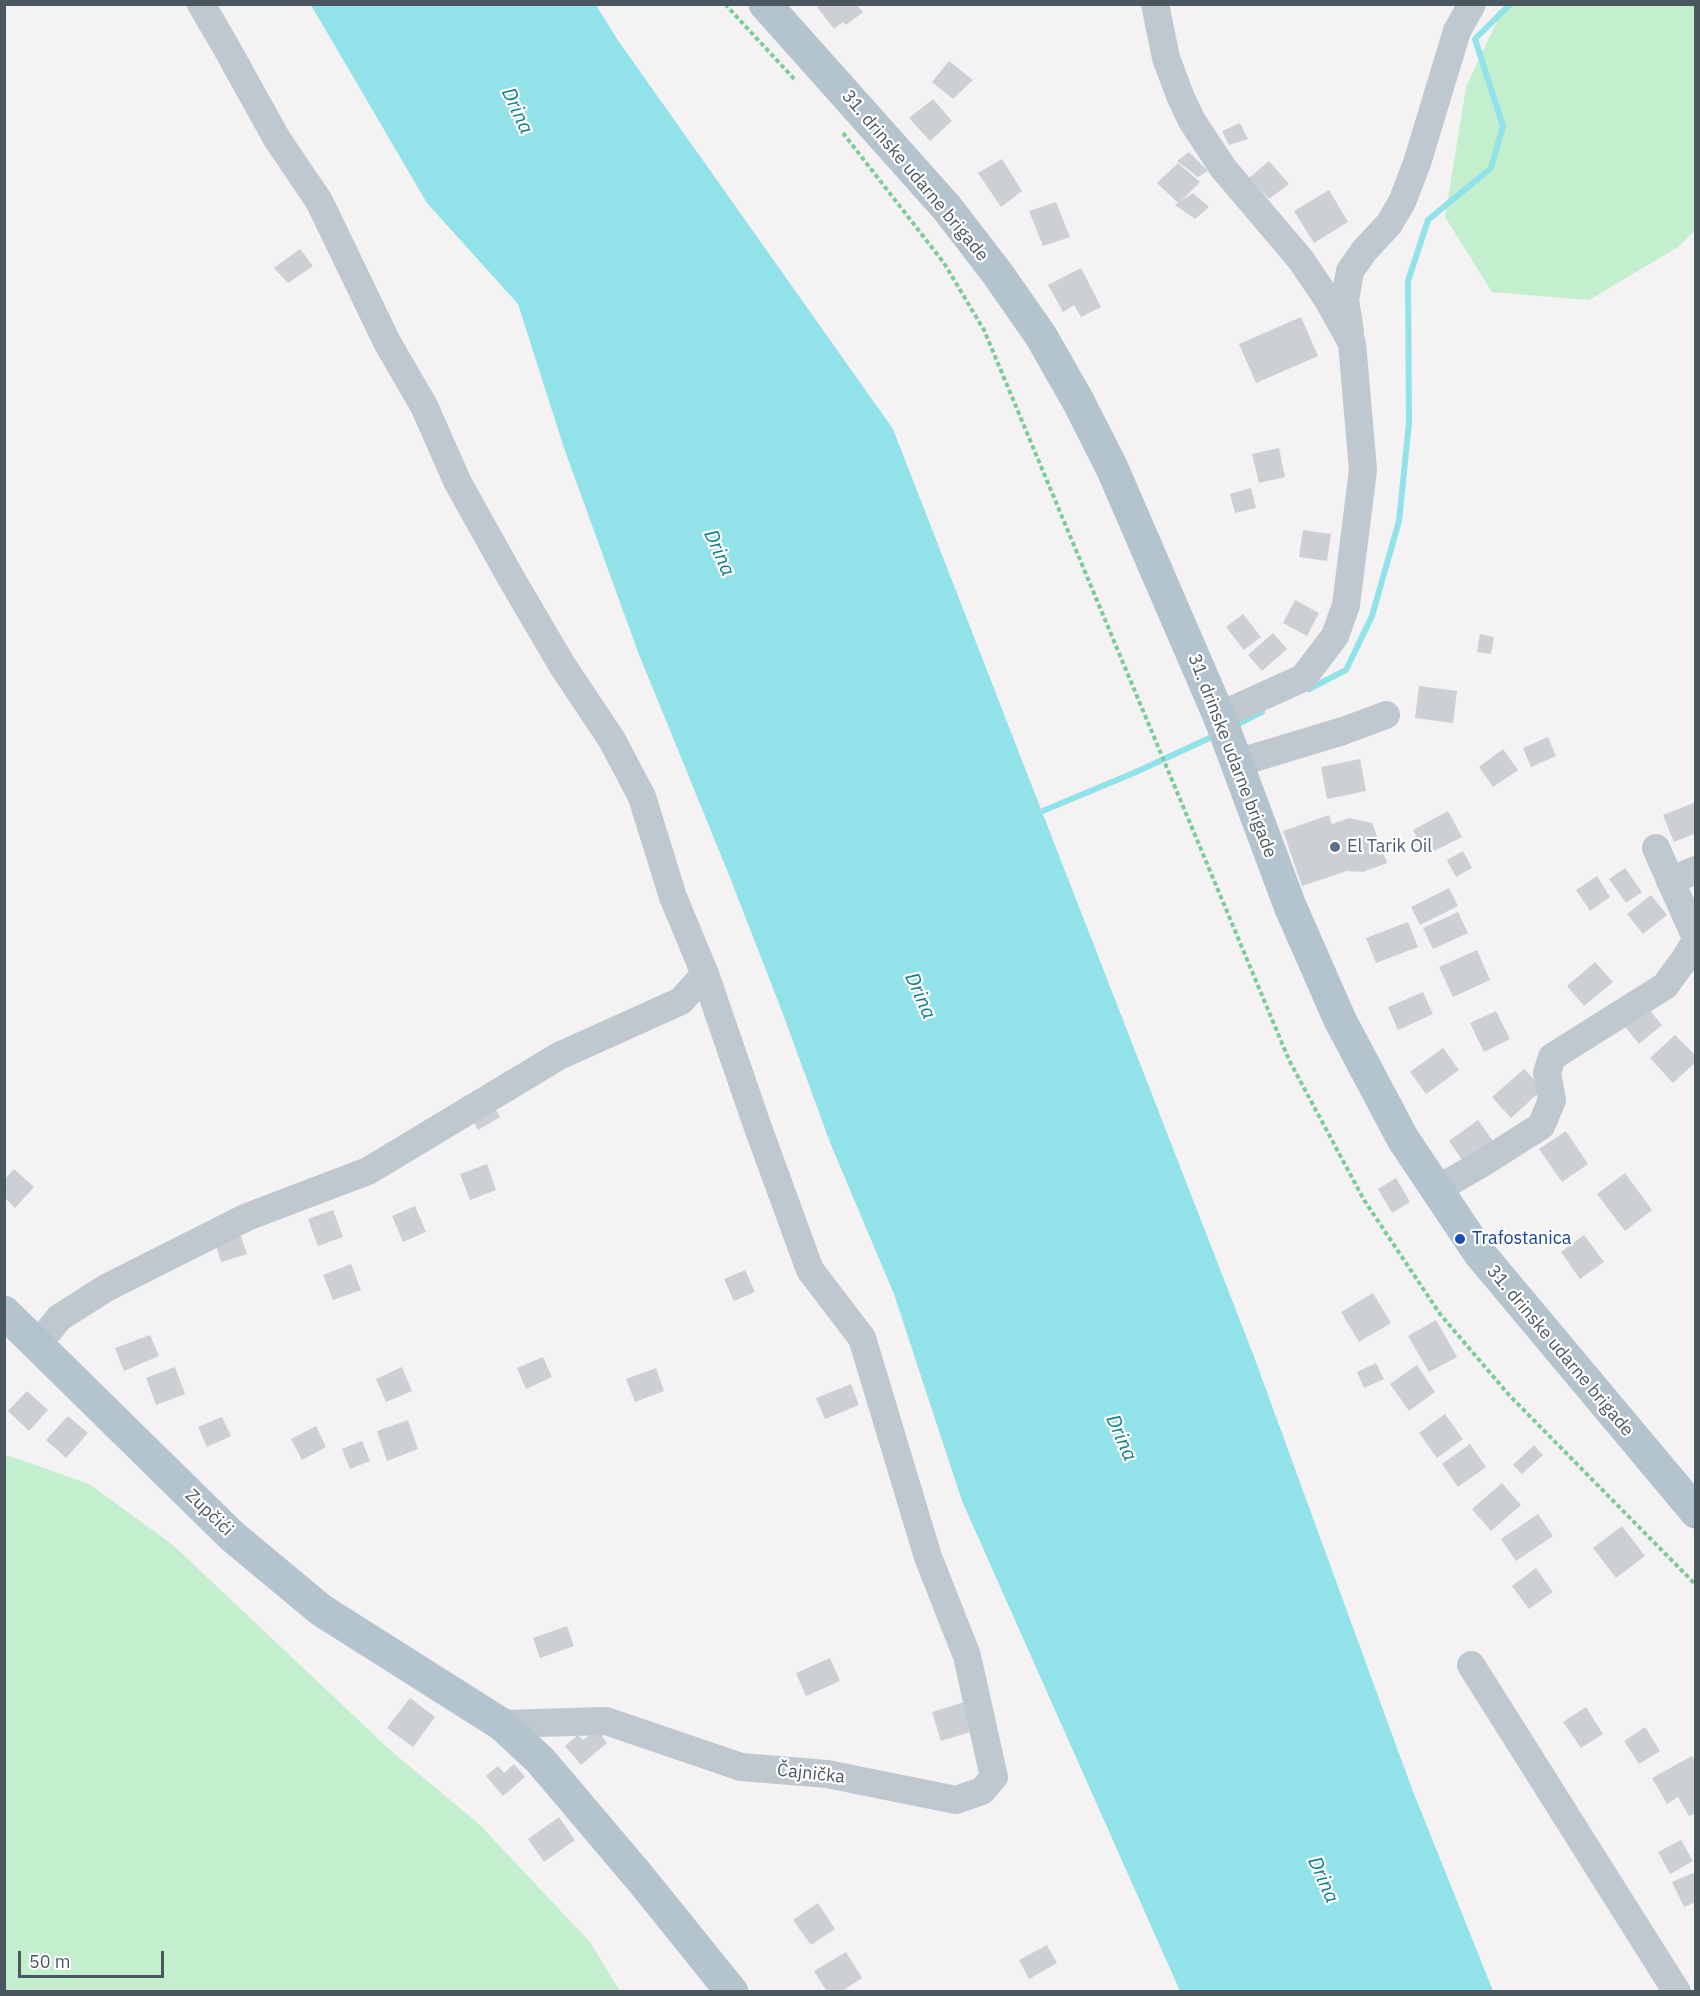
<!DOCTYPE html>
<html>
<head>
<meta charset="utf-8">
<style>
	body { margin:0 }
	#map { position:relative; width:1700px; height:1996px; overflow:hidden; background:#f4f2f2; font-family:"IBM Plex Sans",sans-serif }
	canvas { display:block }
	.frame { position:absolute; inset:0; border:6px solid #4a575f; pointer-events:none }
	.scale { position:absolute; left:18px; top:1951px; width:146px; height:27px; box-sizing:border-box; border:3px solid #4a575f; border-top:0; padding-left:8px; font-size:18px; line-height:21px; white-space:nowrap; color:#4a575f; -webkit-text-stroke:4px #fff; paint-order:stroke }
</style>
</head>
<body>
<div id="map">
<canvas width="1700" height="1996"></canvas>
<div class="frame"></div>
<div class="scale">50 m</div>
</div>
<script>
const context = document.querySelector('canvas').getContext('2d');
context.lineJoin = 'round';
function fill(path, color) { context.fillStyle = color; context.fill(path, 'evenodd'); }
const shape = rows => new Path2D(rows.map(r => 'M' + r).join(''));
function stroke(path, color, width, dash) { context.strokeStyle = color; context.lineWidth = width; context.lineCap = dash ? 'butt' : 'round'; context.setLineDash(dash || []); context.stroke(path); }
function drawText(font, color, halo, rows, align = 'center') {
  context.font = font + ' "IBM Plex Sans",sans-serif'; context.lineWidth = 4.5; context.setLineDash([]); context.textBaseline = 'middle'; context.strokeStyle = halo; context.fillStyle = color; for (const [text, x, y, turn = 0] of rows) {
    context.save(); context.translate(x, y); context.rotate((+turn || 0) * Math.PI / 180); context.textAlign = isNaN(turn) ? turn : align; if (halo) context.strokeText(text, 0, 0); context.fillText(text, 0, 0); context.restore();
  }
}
const green = shape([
	[1505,4,1695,5,1695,230,1678,247,1589,300,1492,292,1445,217,1466,87],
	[10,1456,89,1484,173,1545,390,1750,478,1823,590,1942,620,1991,5,1991,4,1457]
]);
const water = shape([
	[311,5,596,5,617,39,893,429,1253,1354,1412,1789,1493,1991,1180,1991,962,1501,894,1294,831,1145,783,1014,729,875,638,652,564,448,518,304,427,203]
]);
const stream = shape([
	[1309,689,1346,670,1372,616,1399,521,1409,423,1408,281,1428,220,1491,168,1503,126,1475,39,1510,4],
	[1234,726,1262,712],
	[1033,815,1136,772,1216,735]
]);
const building = shape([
	[820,4,856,4,863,12,846,25,843,22,834,29,817,7],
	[949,61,973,80,953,99,932,82],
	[933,99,952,121,930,141,909,118],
	[1240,123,1248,139,1229,145,1222,131],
	[1189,152,1208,171,1198,177,1177,161],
	[1002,159,1022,191,1001,207,978,173],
	[1269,161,1289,184,1269,199,1249,178],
	[1178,163,1200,182,1181,201,1193,193,1209,207,1195,219,1175,205,1178,203,1157,183],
	[1329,190,1348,222,1314,243,1294,211],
	[1056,202,1070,237,1043,246,1029,211],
	[300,249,313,266,288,283,274,268],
	[1081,268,1101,307,1081,317,1074,305,1063,312,1048,285],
	[1301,317,1318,356,1256,383,1239,344],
	[1279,448,1285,477,1259,483,1252,454],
	[1251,488,1256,508,1235,513,1230,494],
	[1303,530,1331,534,1327,561,1299,557],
	[1295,600,1319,613,1307,636,1283,623],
	[1243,614,1261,637,1244,650,1226,627],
	[1273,633,1287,649,1262,671,1248,655],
	[1480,634,1494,637,1491,654,1477,652],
	[1419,686,1457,691,1453,723,1415,718],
	[1548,737,1556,756,1531,767,1523,748],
	[1503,749,1518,770,1493,787,1479,767],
	[1360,759,1366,791,1327,799,1321,767],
	[1696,802,1696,833,1674,842,1663,815],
	[1448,811,1462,837,1426,855,1413,830],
	[1329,815,1332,824,1349,818,1372,823,1387,863,1363,872,1347,871,1302,886,1283,831],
	[1463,851,1472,868,1456,877,1447,860],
	[1625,868,1642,892,1626,903,1609,879],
	[1597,876,1610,897,1590,911,1576,890],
	[1449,888,1458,906,1420,925,1411,907],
	[1651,895,1667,915,1643,934,1627,914],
	[1458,912,1468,933,1433,949,1423,928],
	[1408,922,1418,947,1376,963,1366,938],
	[1477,950,1490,980,1453,997,1439,967],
	[1595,962,1613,982,1584,1006,1567,986],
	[1423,992,1433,1014,1398,1030,1388,1007],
	[1646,1006,1662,1025,1639,1044,1623,1024],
	[1496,1011,1510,1039,1484,1052,1470,1023],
	[1675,1035,1696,1056,1696,1062,1673,1083,1650,1058],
	[1443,1048,1459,1070,1426,1094,1410,1072],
	[1524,1069,1543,1089,1511,1118,1492,1097],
	[490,1100,500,1117,478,1130,468,1111],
	[1478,1120,1493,1141,1463,1161,1449,1141],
	[1566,1131,1588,1164,1562,1182,1539,1149],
	[487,1164,496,1190,470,1200,460,1174],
	[14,1169,34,1187,15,1208,5,1198,5,1179],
	[1625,1173,1652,1210,1625,1231,1597,1194],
	[1396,1178,1410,1202,1392,1213,1378,1189],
	[415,1206,426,1232,403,1242,392,1216],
	[333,1210,343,1237,318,1246,308,1219],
	[239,1231,247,1254,221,1262,214,1239],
	[1584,1235,1604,1262,1580,1279,1561,1252],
	[351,1264,361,1290,333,1300,323,1275],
	[745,1270,755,1292,734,1301,724,1279],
	[1373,1293,1391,1323,1359,1342,1341,1312],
	[1436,1320,1457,1357,1429,1372,1408,1336],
	[150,1335,159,1356,124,1371,115,1348],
	[543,1357,552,1377,526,1389,517,1368],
	[1376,1363,1384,1379,1364,1388,1357,1372],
	[1417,1365,1435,1392,1409,1411,1390,1384],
	[175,1367,185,1394,156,1405,146,1378],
	[402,1367,412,1391,386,1402,376,1379],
	[656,1368,664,1391,635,1402,626,1379],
	[851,1384,859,1405,825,1419,816,1398],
	[27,1391,48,1410,29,1431,8,1411],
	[1445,1414,1463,1439,1437,1458,1419,1433],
	[68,1416,88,1433,66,1458,46,1440],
	[222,1417,231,1436,207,1447,198,1427],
	[408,1420,418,1449,387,1461,377,1431],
	[316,1426,326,1447,302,1460,291,1439],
	[362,1441,370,1461,350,1469,342,1449],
	[1470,1444,1486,1467,1458,1487,1442,1464],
	[1534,1445,1543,1455,1522,1474,1513,1465],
	[1502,1483,1521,1505,1491,1531,1472,1509],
	[1538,1514,1553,1536,1516,1561,1501,1539],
	[1622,1526,1645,1556,1616,1578,1593,1548],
	[1536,1568,1553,1592,1529,1609,1512,1586],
	[567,1626,574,1646,540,1658,533,1638],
	[830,1658,840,1681,806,1696,796,1673],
	[410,1698,435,1717,413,1747,387,1728],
	[964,1702,973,1731,941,1741,932,1712],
	[1586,1707,1603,1734,1581,1748,1563,1722],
	[1645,1727,1660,1751,1639,1764,1624,1741],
	[597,1729,607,1743,581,1765,565,1746,578,1735,583,1740],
	[1692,1756,1696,1762,1696,1813,1689,1816,1678,1797,1667,1804,1652,1778],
	[514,1764,525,1777,503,1796,486,1776,498,1766,504,1773],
	[559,1817,575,1840,544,1862,528,1839],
	[1681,1840,1693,1861,1670,1874,1658,1852],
	[1693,1873,1696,1879,1696,1902,1684,1907,1672,1882],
	[818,1903,835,1929,811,1945,793,1920],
	[1047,1945,1057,1963,1029,1979,1019,1960],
	[846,1952,862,1978,841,1992,827,1992,814,1971]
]);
const path = shape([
	[725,4,796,81],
	[843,133,944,263,984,330,1289,1060,1364,1200,1440,1314,1509,1395,1696,1585]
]);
const minor = shape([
	[1155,4,1166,58,1181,98,1192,121,1223,168,1301,260,1328,300,1352,343,1363,470,1346,605,1335,636,1303,678,1219,716],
	[1350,332,1345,300,1350,271,1364,251,1389,224,1402,202,1417,163,1457,31,1472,4],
	[1237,763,1343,731,1386,715],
	[1656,848,1696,938],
	[1670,881,1696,870],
	[1436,1190,1481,1164,1541,1126,1552,1100,1547,1073,1552,1057,1665,986,1684,960,1696,941],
	[38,1344,59,1318,106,1288,247,1217,368,1171,559,1056,681,1001,705,974,673,897,642,797,612,740,562,665,511,578,458,483,424,406,387,342,319,201,277,139,226,47,201,4],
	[1471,1665,1677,1992],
	[501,1724,606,1721,741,1767,827,1774,956,1800,982,1791,994,1777,967,1656,928,1557,862,1338,810,1270,757,1125,705,974]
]);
const major = shape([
	[765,4,947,208,997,273,1041,336,1078,401,1112,468,1220,718,1290,906,1340,1020,1403,1139,1480,1254,1696,1512],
	[4,1312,232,1536,321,1610,501,1724,540,1760,640,1878,732,1992]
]);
const markers = [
	[1335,847,6,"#5c6f8a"],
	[1460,1239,6,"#1a4fb4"]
];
const streetNames = [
	["31. drinske udarne brigade",915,176,50],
	["31. drinske udarne brigade",1232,756,69],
	["31. drinske udarne brigade",1560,1351,50],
	["Zupčići",209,1513,44],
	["Čajnička",811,1774,6]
];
const serviceNames = [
	["El Tarik Oil",1347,847]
];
const transitNames = [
	["Trafostanica",1472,1239]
];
const waterNames = [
	["Drina",517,111,65],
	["Drina",719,553,66],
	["Drina",920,996,66],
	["Drina",1121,1438,66],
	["Drina",1323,1880,66]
];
fill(green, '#c3efcf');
fill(water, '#92e2e9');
stroke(stream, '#92e2e9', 6);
fill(building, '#ccd0d4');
stroke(path, '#7ccc9b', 4, [4.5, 3]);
stroke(minor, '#bec8ce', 28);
stroke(major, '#b3c4cf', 33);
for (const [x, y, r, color] of markers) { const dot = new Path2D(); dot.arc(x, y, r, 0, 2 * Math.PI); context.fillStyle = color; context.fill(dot); stroke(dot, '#fff', 2); }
drawText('18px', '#4a575f', '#fff', streetNames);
drawText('18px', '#4e5e75', '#fff', serviceNames, 'left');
drawText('18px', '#164399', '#fff', transitNames, 'left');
drawText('italic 20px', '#12808b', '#fff', waterNames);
</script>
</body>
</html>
